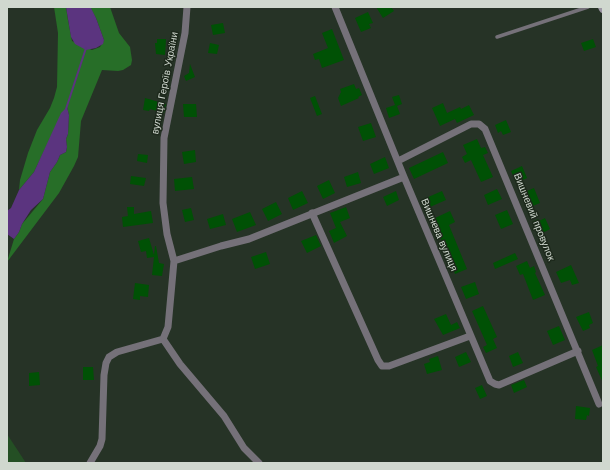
<!DOCTYPE html>
<html>
<head>
<meta charset="utf-8">
<style>
	body { margin:0 }
	#map { position:relative; width:610px; height:470px; overflow:hidden; background:#263326; font-family:"Work Sans",sans-serif }
	canvas { display:block }
	.frame { position:absolute; inset:0; border:8px solid #d0d8cf; pointer-events:none }
</style>
</head>
<body>
<div id="map">
<canvas width="610" height="470"></canvas>
<div class="frame"></div>
</div>
<script>
const context = document.querySelector('canvas').getContext('2d');
context.lineJoin = 'round';
function fill(path, color) { context.fillStyle = color; context.fill(path, 'evenodd'); }
const shape = rows => new Path2D(rows.map(r => 'M' + r).join(''));
function stroke(path, color, width, dash) { context.strokeStyle = color; context.lineWidth = width; context.lineCap = dash ? 'butt' : 'round'; context.setLineDash(dash || []); context.stroke(path); }
function drawText(font, color, halo, rows, align = 'center') {
  context.font = font + ' "Work Sans",sans-serif'; context.lineWidth = 3; context.setLineDash([]); context.textBaseline = 'middle'; context.strokeStyle = halo; context.fillStyle = color; for (const [text, x, y, turn = 0] of rows) {
    context.save(); context.translate(x, y); context.rotate((+turn || 0) * Math.PI / 180); context.textAlign = isNaN(turn) ? turn : align; if (halo) context.strokeText(text, 0, 0); context.fillText(text, 0, 0); context.restore();
  }
}
const green = shape([
	[7,434,26,463,7,463]
]);
const forest = shape([
	[54,7,66,7,68,20,72,41,92,50,100,47,104,40,96,18,90,7,110,7,119,33,130,47,132,60,131,65,123,70,118,71,102,70,81,121,78,157,74,166,59,193,7,262,14,239,19,232,22,224,43,199,50,172,57,162,60,155,66,152,67,147,66,139,68,134,69,115,67,107,56,126,34,172,19,190,20,180,28,153,37,130,50,108,54,98,57,87,58,33]
]);
const water = shape([
	[66,7,90,7,91,8,96,18,104,40,103,44,96,48,86,50,75,44,71,37],
	[67,107,69,115,68,134,66,139,67,147,66,152,60,155,57,162,50,172,43,199,31,210,22,224,19,232,14,239,7,234,7,211,11,208,19,190,34,172,61,113]
]);
const stream = shape([
	[66,109,86,48]
]);
const building = shape([
	[376,7,391,7,394,11,383,18],
	[368,12,373,23,369,24,371,28,361,32,355,18],
	[223,23,225,33,213,35,211,25],
	[332,29,344,60,322,68,319,59,315,60,313,54,328,48,322,33],
	[157,39,166,39,165,55,156,54,155,43,157,43],
	[593,39,596,47,584,51,581,43],
	[210,43,219,45,217,54,208,53],
	[190,64,195,77,186,81,184,76,189,73],
	[354,84,356,89,359,88,362,95,358,97,359,98,341,106,338,98,341,92,340,89],
	[399,95,402,104,397,106,400,114,389,118,386,108,395,105,392,97],
	[315,96,322,114,317,116,310,98],
	[145,98,166,104,164,113,150,109,149,111,143,110],
	[443,103,447,113,460,107,461,109,469,105,474,115,457,123,455,119,440,126,432,108],
	[183,104,196,104,197,117,184,117],
	[506,120,511,132,503,135,501,131,498,133,495,125],
	[371,123,376,137,363,141,358,127],
	[477,139,481,148,485,147,488,153,483,155,493,177,481,182,471,160,465,163,462,157,467,154,463,145],
	[195,150,196,162,184,164,182,152],
	[443,152,448,163,414,179,409,168],
	[138,154,148,155,147,163,137,161],
	[385,157,389,168,374,174,370,164],
	[522,166,527,178,516,183,511,171],
	[358,172,361,183,347,187,344,177],
	[131,176,146,178,144,186,130,184],
	[192,177,194,189,175,191,174,179],
	[329,180,335,193,323,199,317,186],
	[534,188,540,203,528,208,522,193],
	[497,189,502,199,488,205,484,195],
	[302,191,308,203,293,210,288,198],
	[396,191,399,200,387,206,383,197],
	[442,191,446,200,430,207,426,198],
	[276,202,282,214,268,221,262,209],
	[127,207,134,207,134,214,151,211,153,223,123,227,122,217,128,216],
	[346,207,350,218,340,222,347,236,334,243,329,231,336,228,330,213],
	[191,208,194,220,185,222,182,210],
	[507,210,513,224,501,229,495,215],
	[450,211,455,222,449,225,467,269,455,274,433,219],
	[250,212,256,225,237,232,232,219],
	[223,214,226,225,210,229,207,219],
	[545,218,550,229,539,235,532,222,538,219,539,221],
	[316,235,321,246,307,253,301,241],
	[149,238,154,255,155,246,156,246,159,263,164,264,162,276,152,275,154,257,147,258,146,251,141,252,138,241],
	[266,252,270,264,255,269,251,257],
	[515,253,518,259,495,269,493,263],
	[527,261,530,268,534,266,536,272,535,273,545,295,533,300,523,274,520,275,516,266],
	[571,265,579,283,572,285,570,280,561,283,556,272],
	[475,282,479,294,466,299,461,287],
	[135,283,149,285,148,297,140,296,140,300,133,299],
	[483,306,497,337,493,339,497,348,486,353,483,347,487,345,472,311],
	[589,312,593,323,589,325,590,328,583,331,576,317],
	[446,314,451,325,457,322,460,328,443,335,434,319],
	[559,326,565,340,553,345,547,331],
	[603,345,603,383,596,367,598,366,592,350],
	[466,352,471,362,459,367,455,357],
	[518,352,523,363,513,367,509,356],
	[438,356,442,370,427,374,424,364,430,362,429,359],
	[83,367,93,367,94,380,83,380],
	[39,372,40,385,29,386,29,373],
	[524,380,527,387,514,393,511,385],
	[482,385,487,396,480,399,475,388],
	[576,406,590,408,589,416,587,415,586,420,575,419]
]);
const lane = shape([
	[497,37,588,7]
]);
const street = shape([
	[187,7,185,33,164,138,163,203,167,234,174,261,168,327,163,339,180,364,224,416,244,448,259,463],
	[335,7,404,177,490,381,495,384,499,385,578,351],
	[398,161,471,124,479,124,485,129,599,404],
	[312,213,378,360,382,366,389,366,470,336],
	[174,261,221,246,249,239,404,177],
	[90,463,100,446,102,439,104,375,106,363,109,357,117,352,163,339]
]);
const secondary = shape([
	[602,7,603,9]
]);
const streetNames = [
	["вулиця Героїв України",165,83,-79],
	["Вишневий провулок",534,217,68],
	["Вишнева вулиця",439,235,67]
];
fill(green, '#244f24');
fill(forest, '#276e28');
fill(water, '#5b347f');
stroke(stream, '#5b347f', 2);
fill(building, '#005105');
stroke(lane, '#757179', 3.5);
stroke(street, '#757179', 7);
stroke(secondary, '#9c96a3', 8);
drawText('10px', '#d0d8cf', '#1d291c', streetNames);
</script>
</body>
</html>
